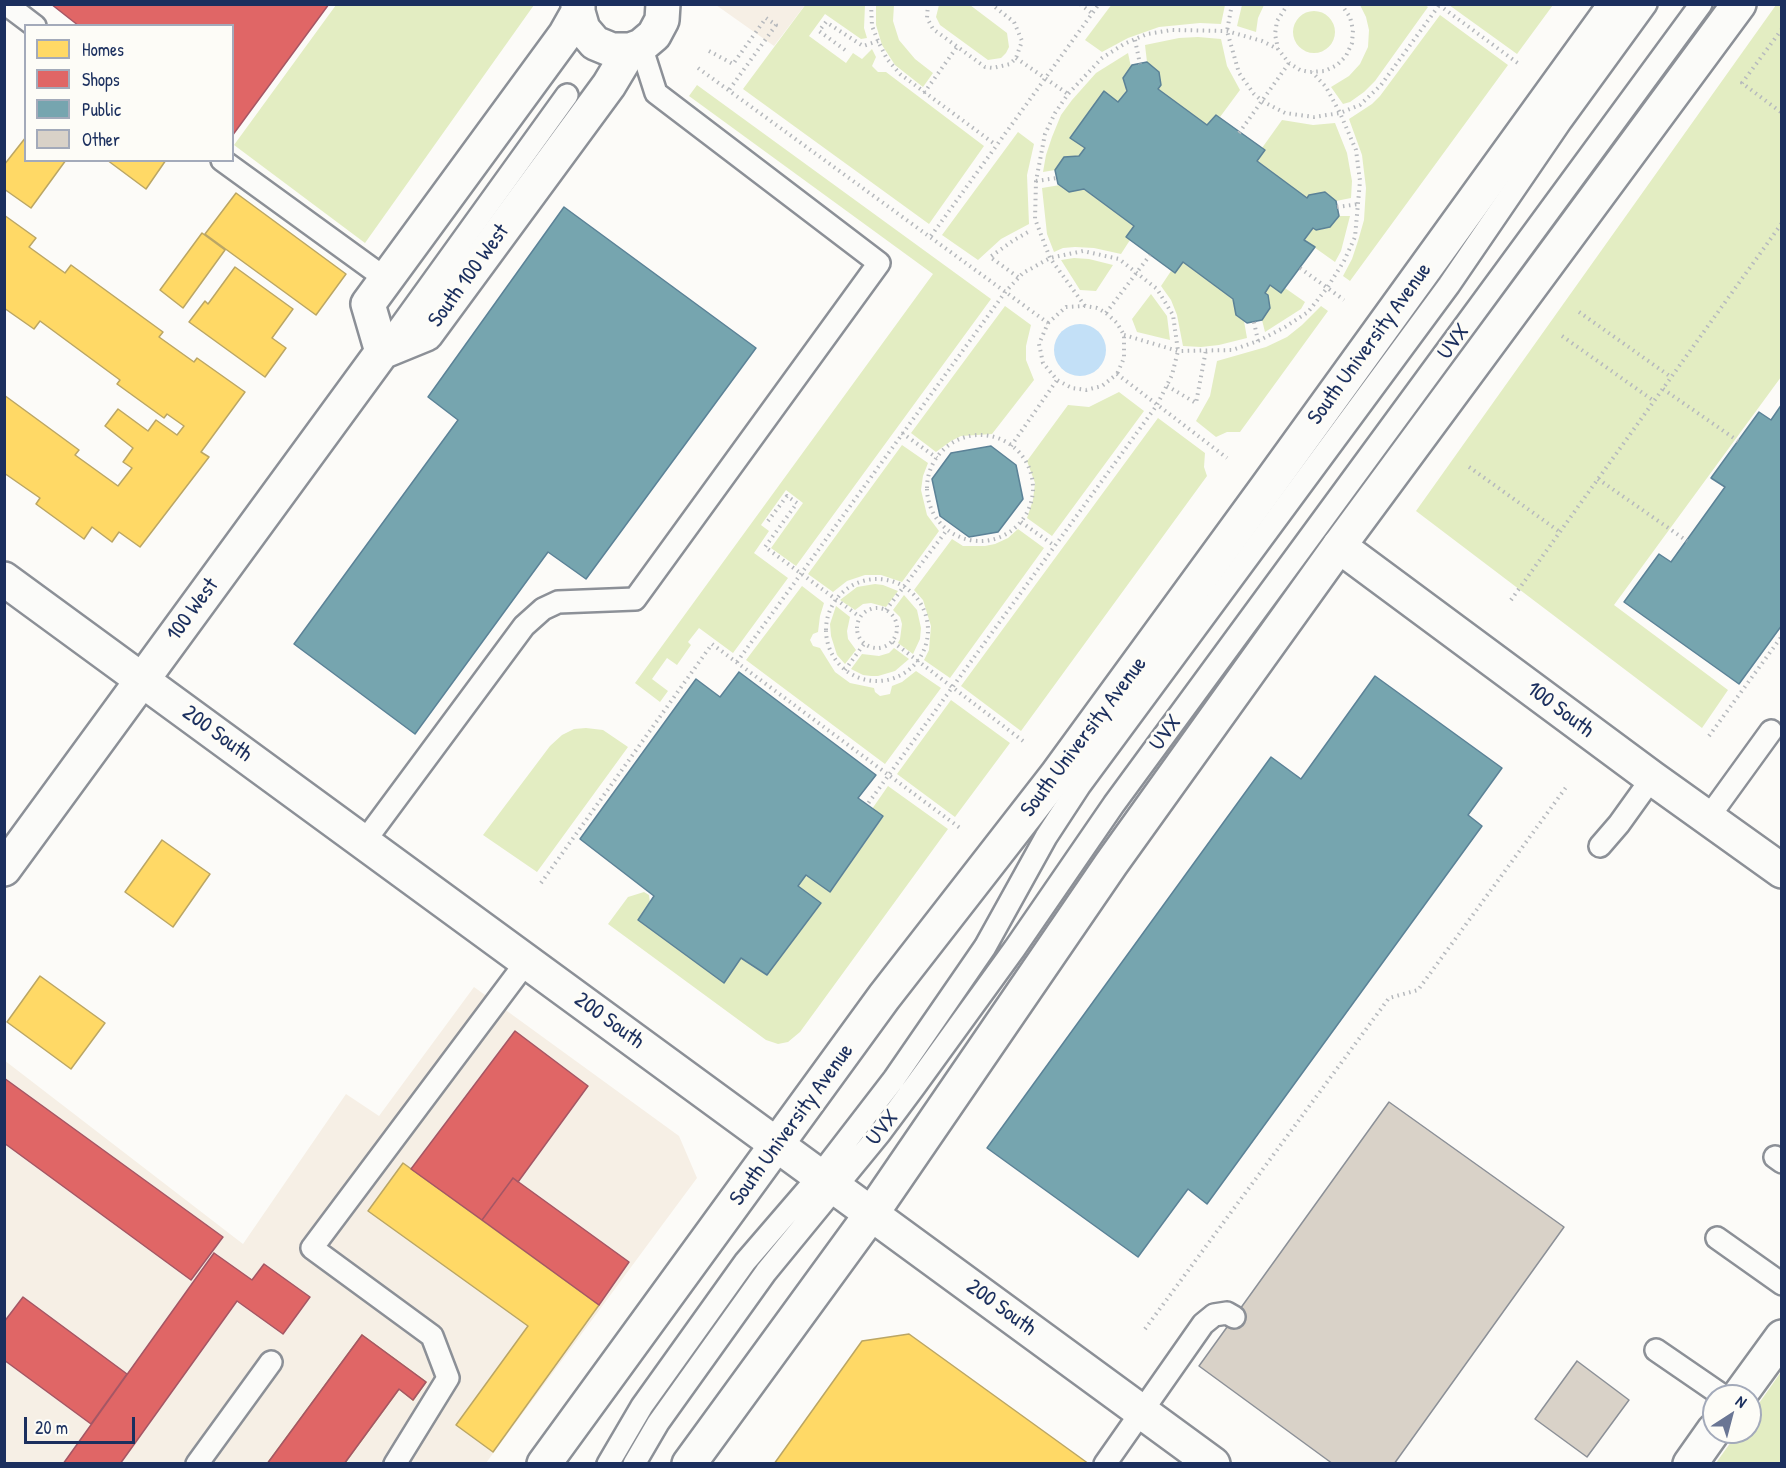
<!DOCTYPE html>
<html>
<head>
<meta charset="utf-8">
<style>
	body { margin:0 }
	#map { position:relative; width:1786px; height:1468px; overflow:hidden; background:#fcfbf8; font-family:"Patrick Hand",sans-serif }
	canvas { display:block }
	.frame { position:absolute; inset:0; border:6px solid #1b2f5e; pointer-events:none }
	.legend { position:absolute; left:24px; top:24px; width:210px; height:138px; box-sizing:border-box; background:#fdfcf7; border:2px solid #a3aaba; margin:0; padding:8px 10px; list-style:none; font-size:18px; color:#1b2f5e }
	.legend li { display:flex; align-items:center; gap:12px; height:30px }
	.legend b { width:30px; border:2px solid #a3aaba }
	.north { position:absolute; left:1702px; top:1384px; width:60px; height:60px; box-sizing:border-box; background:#fdfcf7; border:2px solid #a3aaba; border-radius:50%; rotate:36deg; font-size:16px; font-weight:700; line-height:24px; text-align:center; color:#1b2f5e }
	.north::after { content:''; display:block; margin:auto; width:21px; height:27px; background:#6a7694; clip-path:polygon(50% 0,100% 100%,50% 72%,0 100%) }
	.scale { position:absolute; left:24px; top:1417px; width:111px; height:27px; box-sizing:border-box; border:3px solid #1b2f5e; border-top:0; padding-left:8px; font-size:18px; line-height:21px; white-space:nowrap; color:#1b2f5e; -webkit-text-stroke:4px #fdfcf7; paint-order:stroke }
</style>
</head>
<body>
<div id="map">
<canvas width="1786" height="1468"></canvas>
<div class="frame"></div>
<ul class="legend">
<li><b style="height:16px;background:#ffd966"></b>Homes</li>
<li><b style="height:16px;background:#e06666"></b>Shops</li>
<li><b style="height:16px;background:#76a5af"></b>Public</li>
<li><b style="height:16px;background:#d9d2c8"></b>Other</li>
</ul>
<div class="north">N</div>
<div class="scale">20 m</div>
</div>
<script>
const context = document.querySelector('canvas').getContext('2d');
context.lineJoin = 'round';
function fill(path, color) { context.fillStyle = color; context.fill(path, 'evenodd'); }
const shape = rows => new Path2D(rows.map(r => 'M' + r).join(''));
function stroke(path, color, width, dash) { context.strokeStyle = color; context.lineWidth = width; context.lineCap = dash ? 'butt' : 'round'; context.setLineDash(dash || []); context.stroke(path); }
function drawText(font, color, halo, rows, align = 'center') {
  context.font = font + ' "Patrick Hand",sans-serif'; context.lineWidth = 6; context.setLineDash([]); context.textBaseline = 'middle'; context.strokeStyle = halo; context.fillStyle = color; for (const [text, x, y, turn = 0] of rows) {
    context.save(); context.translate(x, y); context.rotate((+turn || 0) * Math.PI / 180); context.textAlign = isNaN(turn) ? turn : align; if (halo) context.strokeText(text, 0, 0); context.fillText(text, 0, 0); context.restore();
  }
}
const built = shape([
	[716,5,805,5,774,46],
	[474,987,679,1136,697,1178,486,1463,5,1463,4,1060,243,1244,346,1094,379,1116]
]);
const green = shape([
	[806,4,865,5,864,28,867,38,861,39,825,14,809,36,846,63,853,53,862,59,872,49,876,57,872,66,878,72,886,72,984,146,929,224,743,89],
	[1112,4,1225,4,1225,5,1221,24,1200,23,1159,27,1128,38,1102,52,1085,40],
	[336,5,534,5,365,243,234,145],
	[876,5,894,5,893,21,899,40,915,59,933,73,923,87,895,65,882,45,876,25],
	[939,5,970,5,1007,33,1009,47,1006,53,1001,58,988,60,940,25,936,17],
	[1242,5,1264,5,1258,18,1256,32,1237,26],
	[1425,5,1428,7,1375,81,1364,92,1350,102,1343,104,1331,87,1349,76,1360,64,1368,47,1369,30,1366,17,1360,5],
	[1449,5,1553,5,1517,54],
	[1776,5,1782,5,1781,377,1614,605,1728,690,1702,728,1416,511],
	'1293 32a21 21 0 1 1 42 0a21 21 0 1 1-42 0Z',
	[1440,15,1508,65,1350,281,1343,276,1352,259,1358,241,1364,220,1366,188,1362,155,1349,119,1372,104,1380,96],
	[1198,37,1221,39,1227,66,1240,90,1220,117,1216,115,1207,125,1158,89,1161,85,1147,62,1145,45,1179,38],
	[1128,53,1131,67,1123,78,1127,91,1118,102,1104,92,1070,137,1085,148,1079,156,1064,157,1055,170,1043,172,1046,155,1052,137,1061,115,1072,100,1096,73],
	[697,85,991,299,796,566,771,548,803,503,786,490,761,525,769,531,754,553,788,578,733,653,699,628,688,642,691,645,677,665,667,658,652,679,668,691,660,702,635,683,933,274,689,96],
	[1282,120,1313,125,1335,123,1347,153,1352,181,1351,198,1336,201,1325,192,1309,195,1307,198,1257,161,1262,148],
	[1018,132,1034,144,1027,175,1029,224,1001,239,978,260,942,235],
	[1060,185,1070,192,1084,189,1134,226,1126,237,1130,240,1121,254,1094,248,1075,247,1063,248,1054,252,1047,234,1042,188],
	[1339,216,1350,216,1341,251,1335,262,1304,240,1313,228,1316,230,1330,227],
	[1074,258,1089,259,1113,265,1096,291,1080,290,1061,260],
	[1183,262,1233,299,1236,315,1244,321,1247,338,1219,345,1201,347,1183,346,1177,315,1171,300,1161,286,1171,271,1175,273],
	[1270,285,1285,288,1305,302,1301,309,1265,332,1262,320,1270,308,1268,295,1265,293],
	[1151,294,1167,316,1170,340,1137,332,1132,319],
	[1005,306,1031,325,1026,346,1026,360,1034,380,992,434,961,436,951,441,936,452,911,433],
	[1321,306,1328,311,1240,432,1227,432,1216,437,1196,421,1210,396,1217,361,1266,347,1287,337,1302,325],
	[1119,392,1144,411,1052,536,1027,518,1033,500,1035,483,1027,461,1068,405,1089,407],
	[1158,418,1205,453,1204,467,1207,476,1021,731,961,686],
	[902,445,928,463,923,476,921,490,927,515,939,531,902,582,881,575,865,575,847,581,833,592,808,574],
	[1018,529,1044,548,950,678,924,660,929,650,931,626,923,600,914,590,952,539,963,546,985,546,995,544,1008,538],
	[875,584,883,585,898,591,886,607,871,603,863,604,855,610,840,600,857,587],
	[802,586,824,603,820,616,818,632,813,634,810,640,813,646,820,648,835,672,850,683,874,688,875,692,880,696,890,694,892,686,902,682,916,671,941,688,885,764,746,660],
	[904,595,917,610,921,628,920,639,913,654,898,643,900,639,902,624,900,617,893,610],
	[836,606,850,617,847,631,848,639,856,650,845,664,837,655,831,636,830,624],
	[894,648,909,659,895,671,878,676,871,676,863,675,851,669,862,654,879,656,889,653],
	[951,700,1010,743,955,817,897,774],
	[586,728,603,730,628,747,537,872,483,835,550,746,562,735,574,729],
	[888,786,948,829,800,1032,788,1042,778,1044,766,1040,608,924,628,897,644,892,649,895,650,903,638,920,724,983,741,958,767,975,821,903,798,886,806,875,831,891,883,817,872,809],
	[1781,1372,1781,1463,1716,1463,1738,1432,1750,1432,1750,1416]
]);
const water = shape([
	'1054 350a26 26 0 1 1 52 0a26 26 0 1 1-52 0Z'
]);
const homes = shape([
	[26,137,26,160,66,160,31,208,4,189,4,165,26,137],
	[107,160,166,160,146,189,107,160],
	[236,193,346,274,316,315,205,234,236,193],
	[4,215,36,238,29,247,65,273,71,265,163,332,159,337,194,362,197,358,245,392,201,452,209,457,140,547,119,532,112,542,92,527,84,539,36,504,40,498,4,473,4,395,79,450,75,455,118,486,132,468,123,462,133,448,105,426,118,409,148,431,156,420,177,435,184,426,167,414,164,418,117,384,120,380,40,321,34,329,4,308,4,215],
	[202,233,225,250,183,308,160,290,202,233],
	[235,267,293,309,272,338,286,348,265,377,189,322,205,301,208,304,235,267],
	[162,840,210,874,173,927,125,892,162,840],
	[40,976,105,1023,71,1069,7,1022,40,976],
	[403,1163,599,1305,493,1452,456,1425,528,1326,368,1211,403,1163],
	[909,1334,1089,1464,774,1464,862,1341,909,1334],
	[362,1335,426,1382,413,1400,399,1389,344,1464,267,1464,362,1335]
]);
const shops = shape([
	[51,4,329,4,232,136,232,26,79,26,51,4],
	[515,1031,588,1086,518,1182,513,1178,482,1220,411,1169,515,1031],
	[4,1078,223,1237,191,1280,4,1143,4,1078],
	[513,1178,629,1262,599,1305,482,1220,513,1178],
	[214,1253,252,1280,264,1264,310,1297,283,1334,237,1301,120,1464,63,1464,214,1253],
	[23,1297,127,1374,91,1424,4,1360,4,1322,23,1297],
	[362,1335,426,1382,413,1400,399,1389,344,1464,267,1464,362,1335]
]);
const public = shape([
	[1147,62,1159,72,1161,85,1158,89,1207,125,1216,115,1265,150,1257,161,1307,198,1309,195,1325,192,1336,201,1339,216,1330,227,1316,230,1313,228,1304,240,1315,247,1281,293,1270,285,1265,293,1268,295,1270,308,1262,320,1247,323,1236,315,1233,299,1183,262,1175,273,1126,237,1134,226,1084,189,1069,192,1058,184,1055,170,1064,157,1079,156,1085,148,1070,138,1104,91,1118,102,1127,91,1123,78,1132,65,1147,62],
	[564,207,756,348,586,579,548,552,415,734,294,644,458,420,428,397,564,207],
	[1782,404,1782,625,1739,684,1624,602,1659,554,1671,562,1725,487,1711,478,1759,412,1771,420,1782,404],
	[991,446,1016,465,1023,499,998,532,969,537,940,516,932,479,951,453,991,446],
	[739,672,876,775,858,798,883,816,830,892,806,875,798,886,821,903,767,975,741,958,724,983,638,920,654,896,580,839,696,679,720,697,739,672],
	[1375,676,1502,768,1468,815,1482,826,1207,1204,1188,1189,1138,1257,987,1148,1271,757,1301,779,1375,676]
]);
const building = shape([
	[1389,1102,1564,1227,1394,1464,1333,1464,1199,1366,1389,1102],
	[1577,1361,1629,1400,1587,1457,1535,1419,1577,1361]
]);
const path = shape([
	[871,4,872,26,878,41,887,59,900,74,996,145],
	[928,4,927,18,933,29,985,67,993,68,1010,64,1016,58,1022,41,1014,22,991,4],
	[1080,4,1093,14],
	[1232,4,1227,31,1239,73,1254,94,1262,101,1285,113,1314,117,1340,113,1360,105,1381,85,1440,4],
	[1288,4,1277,21,1275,34,1278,49,1289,63,1300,70,1310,72,1325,71,1337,65,1346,56,1352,43,1353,30,1350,17,1341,4],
	[1439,5,1519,64],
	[1782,29,1742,83,1782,113],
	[1135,40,1140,64],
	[845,50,819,31,826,22,863,46,878,41],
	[709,51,733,64,766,18,776,25,729,90],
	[1016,58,1068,94],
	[698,68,1048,323,1039,344,1043,363,1057,380,1072,388,1086,390,1102,386,1117,374,1227,458],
	[924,93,957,47],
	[1239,133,1289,63],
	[1036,181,1057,178],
	[1337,207,1359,204],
	[931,236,1099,4],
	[1300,268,1344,300],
	[1018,277,990,257,1014,240,1028,232],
	[1085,306,1050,258,1035,219,1036,181,1045,134,1055,113,1068,94,1102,58,1124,44,1147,34,1172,30,1227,31,1262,41,1278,49],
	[1579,312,1671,377],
	[1106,313,1150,255],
	[1254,322,1258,341],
	[1048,323,1066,307,1085,306,1097,308,1106,313,1117,323,1124,335,1124,358,1117,374],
	[1124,335,1178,351,1232,350,1258,341,1285,327,1308,312,1327,288,1344,261,1355,237,1360,181,1356,150,1340,113,1326,87,1312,72],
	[1562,336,1654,401],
	[1167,386,1196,403,1206,350],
	[1663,389,1738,441],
	[902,433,937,458],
	'927 488a53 53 0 1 1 106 0a53 53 0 1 1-106 0Z',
	[1011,446,1057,380],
	[1469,467,1560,532],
	[1598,479,1687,541],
	[768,521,787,496,797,503,765,547,860,617],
	[1021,522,1055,546],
	'826 630a51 51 0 1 1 102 0a51 51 0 1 1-102 0Z',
	[1511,600,1782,223],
	'857 628a20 20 0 1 1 40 0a20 20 0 1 1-40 0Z',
	[886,610,947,530],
	[893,642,1023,741],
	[737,662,1006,291,1023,273,1050,258,1083,251,1119,259,1157,289,1173,315,1178,351,1172,375,1157,405,867,805],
	[845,670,864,644],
	[1709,736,1782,636],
	[541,883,712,644,960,828],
	[1145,1329,1389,998,1418,990,1567,786]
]);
const service = shape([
	[6,4,35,26],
	[222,160,386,279],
	[384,349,567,95],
	[1708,818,1771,731],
	[364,842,524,626,543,609,558,602,635,599,879,263,656,93,641,46],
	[1600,846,1619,824,1652,778],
	[1775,1157,1782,1162],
	[1717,1238,1782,1284],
	[1656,1350,1723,1396],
	[197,1464,271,1362],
	[395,1464,448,1378,432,1336,312,1248,527,961],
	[608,1464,642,1406,745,1262,820,1175,894,1079,985,947,1046,837,1080,785,1449,285,1561,121,1646,4],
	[634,1464,658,1423,766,1272,880,1133,915,1086,1015,948,1114,804,1701,4],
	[1105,1464,1203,1324,1214,1315,1227,1313,1234,1317]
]);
const minor = shape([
	[578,4,578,12,583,29,595,43,612,50,630,50,641,46,654,35,662,20,663,4],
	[382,352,368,304,565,35,578,12],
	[382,352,426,334,609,85,630,50],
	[1339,546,1652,778,1782,871],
	[4,579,1213,1464],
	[4,869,382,352],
	[1739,1396,1782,1337],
	[1690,1464,1714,1430]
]);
const trunk = shape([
	[544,1464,884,997,1056,776,1267,487,1616,4],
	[689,1464,872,1213,1111,864,1339,546,1739,4]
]);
const streetNames = [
	["South 100 West",469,276,-54],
	["UVX",1454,342,-54],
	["South University Avenue",1370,344,-54],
	["100 West",193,610,-54],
	["100 South",1560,710,37],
	["UVX",1166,733,-54],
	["200 South",217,734,36],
	["South University Avenue",1084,737,-53],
	["200 South",609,1021,36],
	["South University Avenue",792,1125,-54],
	["UVX",883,1128,-52],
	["200 South",1001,1308,36]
];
fill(built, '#f6efe5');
fill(green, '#e3edc2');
fill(water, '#c3e0f7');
fill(homes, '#ffd966');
stroke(homes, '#bba664', 1.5);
fill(shops, '#e06666');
stroke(shops, '#a55664', 1.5);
fill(public, '#76a5af');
stroke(public, '#5b8297', 1.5);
fill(building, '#d9d2c8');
stroke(building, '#8c9097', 1.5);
stroke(service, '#8c9097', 26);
stroke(minor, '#8c9097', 38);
stroke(trunk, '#8c9097', 38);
stroke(path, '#b6b9bd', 4, [1.5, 4.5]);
stroke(service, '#fbfbf9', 21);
stroke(minor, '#fbfbf9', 33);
stroke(trunk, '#fbfbf9', 33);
drawText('22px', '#1b2f5e', '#fdfcf7', streetNames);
</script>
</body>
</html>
